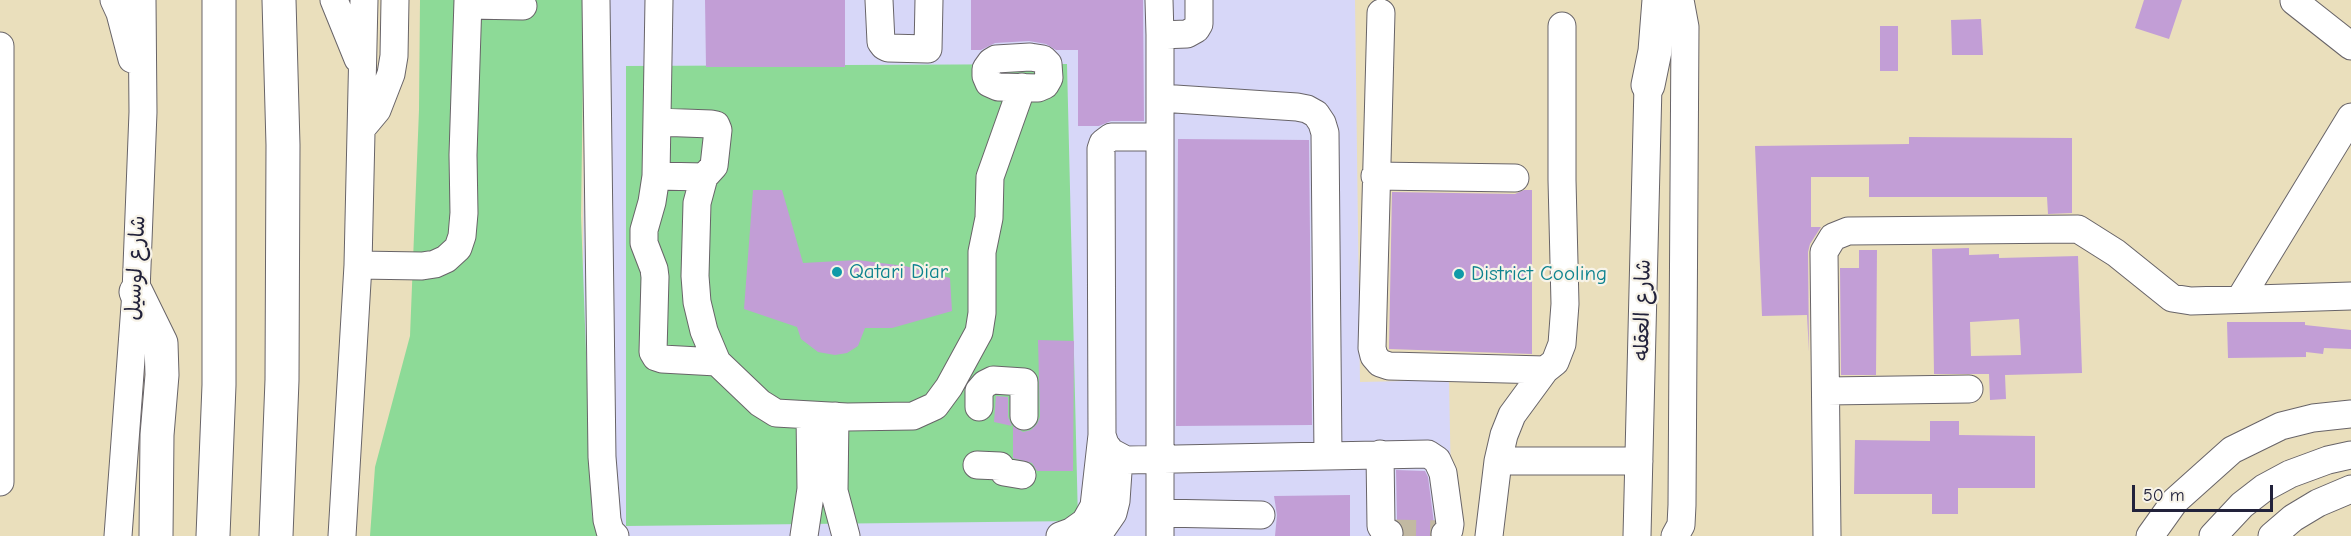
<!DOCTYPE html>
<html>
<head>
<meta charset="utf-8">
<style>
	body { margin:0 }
	#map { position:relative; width:2351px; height:536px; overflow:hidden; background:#eadfbc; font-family:"Comic Neue",sans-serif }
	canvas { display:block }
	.scale { position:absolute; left:2132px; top:485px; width:141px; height:27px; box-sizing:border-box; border:3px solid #22223b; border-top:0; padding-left:8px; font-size:18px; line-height:21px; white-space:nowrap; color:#22223b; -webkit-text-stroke:4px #f7f3e8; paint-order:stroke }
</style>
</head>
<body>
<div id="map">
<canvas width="2351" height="536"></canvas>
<div class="scale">50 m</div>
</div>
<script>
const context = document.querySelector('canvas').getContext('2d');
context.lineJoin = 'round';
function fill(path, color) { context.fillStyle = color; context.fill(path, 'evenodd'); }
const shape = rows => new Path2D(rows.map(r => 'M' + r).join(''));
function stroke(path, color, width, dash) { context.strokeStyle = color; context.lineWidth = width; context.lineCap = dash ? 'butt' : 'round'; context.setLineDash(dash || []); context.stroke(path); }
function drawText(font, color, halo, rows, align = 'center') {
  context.font = font + ' "Comic Neue","Playpen Sans Arabic",sans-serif'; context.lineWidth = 4.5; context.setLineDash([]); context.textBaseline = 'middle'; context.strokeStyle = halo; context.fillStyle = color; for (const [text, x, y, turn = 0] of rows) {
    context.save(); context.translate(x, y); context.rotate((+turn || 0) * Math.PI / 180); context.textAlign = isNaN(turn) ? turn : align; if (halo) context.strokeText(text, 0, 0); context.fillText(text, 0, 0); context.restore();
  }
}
const built = shape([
	[585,0,1355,0,1360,382,1449,380,1452,536,581,536]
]);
const green = shape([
	[420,0,584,0,581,216,592,517,607,536,370,536,375,467,410,336,419,110],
	[1067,64,1078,521,626,526,626,66]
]);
const building = shape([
	[705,0,845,0,845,67,706,67],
	[971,0,1143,0,1144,121,1111,121,1099,126,1078,126,1078,50,1056,50,1046,44,1029,41,995,43,981,50,971,50],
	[2144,0,2182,0,2169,39,2135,28],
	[1981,19,1983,55,1952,55,1951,20],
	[1880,26,1898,26,1898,71,1880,71],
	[1909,137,2072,138,2072,213,2048,214,2047,197,1869,197,1869,177,1811,177,1811,227,1821,227,1810,244,1808,252,1809,352,1807,315,1762,316,1755,146,1909,144],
	[1178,139,1309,140,1312,425,1176,426],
	[753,190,782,190,803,263,857,260,905,266,950,278,952,311,892,328,865,328,858,346,847,353,835,355,818,352,801,339,797,327,744,309],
	[1524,190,1532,190,1532,354,1389,349,1392,192,1515,194],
	[1969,248,1969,255,1999,254,1999,258,2078,256,2082,373,2005,375,2006,399,1990,400,1989,374,1934,374,1932,249],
	[2019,319,2021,355,1971,356,1970,322],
	[1859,250,1877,250,1876,375,1841,375,1840,268,1859,268],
	[2227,322,2305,322,2305,325,2351,330,2351,349,2324,348,2323,354,2306,352,2306,357,2228,358],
	[1038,340,1074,341,1073,471,1037,471,1032,463,1013,458,1013,426,1023,432,1031,430,1037,424,1040,417],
	[996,396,1008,397,1008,417,1012,426,994,422],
	[1930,421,1959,421,1959,435,2035,436,2035,488,1958,488,1958,514,1932,514,1932,494,1854,494,1855,440,1930,441],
	[1396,470,1425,471,1428,477,1434,523,1430,529,1430,536,1404,536,1402,524,1397,520],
	[1350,495,1350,536,1275,536,1277,515,1274,496]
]);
const minorTunnel = shape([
	[1389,533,1445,534]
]);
const minor = shape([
	[114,0,120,13,132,59],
	[334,0,358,59],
	[596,0,602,457,607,520,610,531,615,536],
	[659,0,656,176,652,202,644,230,644,243,654,269,655,277,653,352,656,357,662,359,717,362],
	[879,0,881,42,884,46,888,48,928,49,929,0],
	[1159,0,1160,35,1187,34,1196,29,1199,24,1199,0],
	[2294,1,2351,46],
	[468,5,523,6],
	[1381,13,1372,348,1374,356,1380,363,1389,366,1545,370,1555,362,1562,344,1565,304,1562,180,1562,26],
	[1160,35,1160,536],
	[0,46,0,482],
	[1030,57,1043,59,1048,64,1049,78,1045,85,1038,88,998,87,989,83,986,76,986,69,991,62,996,59,1030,57],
	[1160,98,1297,107,1307,109,1316,114,1322,123,1325,133,1328,456],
	[657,122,711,124,716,125,718,130,714,166,704,177,697,203,695,276,697,302,704,331,717,362,760,403,776,413,847,417,913,416,935,406,949,387,979,332,982,313,982,252,989,218,990,177,1022,87],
	[362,128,377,110,391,74,394,56,395,0],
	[1160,137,1111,137,1103,143,1101,149,1102,435,1105,444,1111,452,1126,460,1428,454,1437,460,1443,473,1450,524,1449,530,1445,534],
	[656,176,704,177],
	[1375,176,1515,178],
	[358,265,422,266,435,264,446,259,458,248,462,236,464,213,463,155,468,0],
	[2240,299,2351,117],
	[1827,391,1969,389],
	[979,407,979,391,985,384,993,380,1024,382,1024,416],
	[835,416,834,491,846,536],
	[1380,454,1381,526,1384,531,1389,533],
	[1498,461,1639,461],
	[977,465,1000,466,1004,472,1022,475],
	[1160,513,1261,515],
	[118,536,136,292,143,112,142,0],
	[342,536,358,265,364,0],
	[804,536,811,489,810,415],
	[1060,536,1071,532,1085,522,1094,506,1102,435],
	[1090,536,1102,529,1113,513,1116,501,1119,457],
	[1489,536,1498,461,1504,435,1512,415,1545,370],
	[1637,536,1648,85],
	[1675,536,1681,525,1682,505,1685,27,1680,0],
	[1827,536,1824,252,1833,237,1848,231,2078,229,2116,253,2172,298,2191,301,2351,296],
	[2150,536,2175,501,2232,450,2281,426,2313,418,2351,414],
	[2213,536,2242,505,2264,488,2290,474,2328,460,2351,455],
	[2272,536,2293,518,2318,503,2351,489]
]);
const major = shape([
	[1648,85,1655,51,1659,0]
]);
const highway = shape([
	[136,292,161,343,162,375,157,435,156,536],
	[213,536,219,385,219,0],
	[276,536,282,380,283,145,279,0]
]);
const markers = [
	[837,272,6,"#0f9aa8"],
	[1459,274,6,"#0f9aa8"]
];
const streetNames = [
	["شارع لوسيل",136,268,-87],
	["شارع العقله",1643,310,-89]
];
const cultureNames = [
	["Qatari Diar",849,272],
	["District Cooling",1471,274]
];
fill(built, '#d7d7f8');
fill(green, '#8dda97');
fill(building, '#c29ed6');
stroke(minorTunnel, '#c2b9a2', 27, [27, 14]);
stroke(minor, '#686468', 29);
stroke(major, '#686468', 35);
stroke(highway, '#686468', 35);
stroke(minor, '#fff', 27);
stroke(major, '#fff', 33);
stroke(highway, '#fff', 33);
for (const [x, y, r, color] of markers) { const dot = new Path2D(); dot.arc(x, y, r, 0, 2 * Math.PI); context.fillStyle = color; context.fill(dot); stroke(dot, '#f7f3e8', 2); }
drawText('21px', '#22223b', '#f7f3e8', streetNames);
drawText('21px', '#0d838f', '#f7f3e8', cultureNames, 'left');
</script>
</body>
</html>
